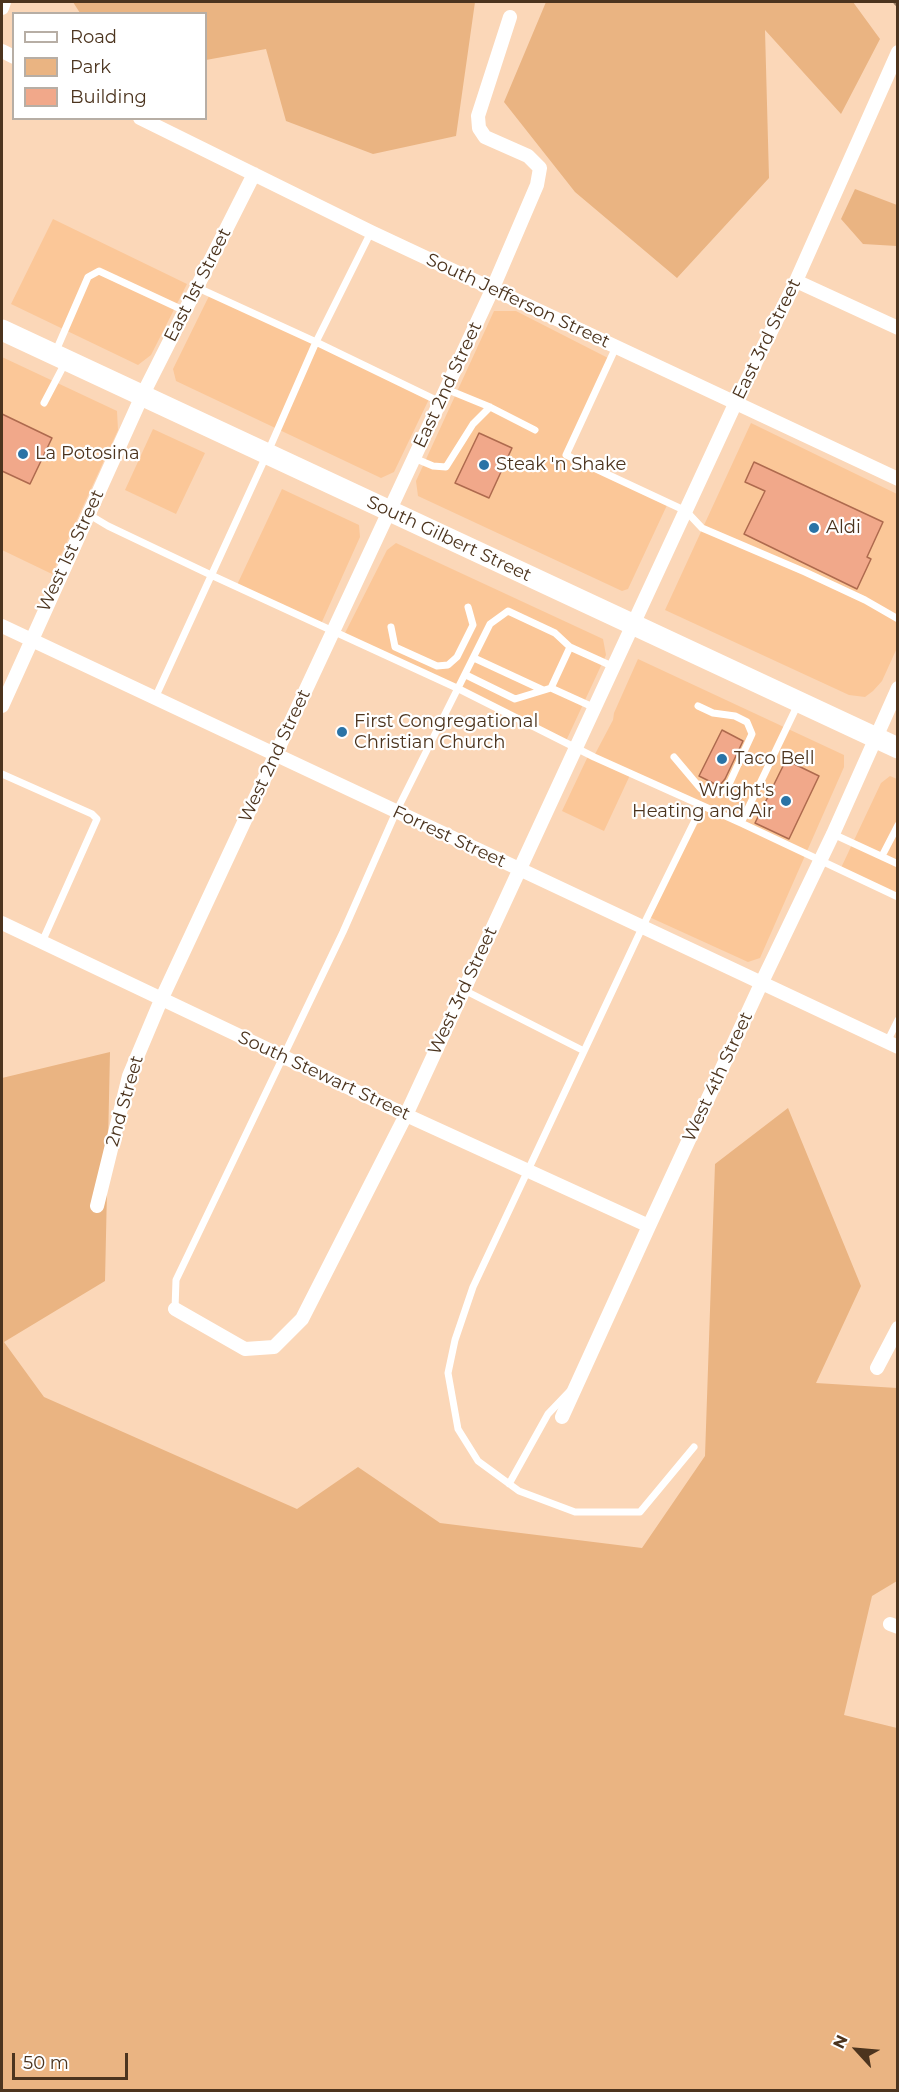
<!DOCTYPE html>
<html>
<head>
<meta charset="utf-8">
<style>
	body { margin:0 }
	#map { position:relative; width:899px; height:2092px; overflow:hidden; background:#fbd7b8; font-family:Montserrat,sans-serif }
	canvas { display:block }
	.frame { position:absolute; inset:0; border:3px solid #4c341e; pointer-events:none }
	.legend { position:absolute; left:12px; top:12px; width:195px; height:108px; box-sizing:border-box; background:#fff; border:2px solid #b7aea5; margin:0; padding:8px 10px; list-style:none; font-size:18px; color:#4c341e }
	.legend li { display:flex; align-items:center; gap:12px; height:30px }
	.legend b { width:30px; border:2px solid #b7aea5 }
	.north { position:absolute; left:827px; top:2020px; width:60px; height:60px; -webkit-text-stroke:4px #fff; paint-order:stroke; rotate:296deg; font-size:16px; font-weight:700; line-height:24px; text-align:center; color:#4c341e }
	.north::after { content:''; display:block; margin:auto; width:21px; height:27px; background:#4c341e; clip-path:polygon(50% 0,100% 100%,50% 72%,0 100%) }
	.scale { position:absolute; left:12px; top:2053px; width:116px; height:27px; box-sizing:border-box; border:3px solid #4c341e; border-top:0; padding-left:8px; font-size:18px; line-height:21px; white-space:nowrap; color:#4c341e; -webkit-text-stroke:4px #fff; paint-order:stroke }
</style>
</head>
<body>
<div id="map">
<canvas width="899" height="2092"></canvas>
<div class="frame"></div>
<ul class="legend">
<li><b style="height:8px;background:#fff"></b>Road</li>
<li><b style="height:16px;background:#eab482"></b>Park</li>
<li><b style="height:16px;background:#f1a88a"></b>Building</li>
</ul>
<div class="north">N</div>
<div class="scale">50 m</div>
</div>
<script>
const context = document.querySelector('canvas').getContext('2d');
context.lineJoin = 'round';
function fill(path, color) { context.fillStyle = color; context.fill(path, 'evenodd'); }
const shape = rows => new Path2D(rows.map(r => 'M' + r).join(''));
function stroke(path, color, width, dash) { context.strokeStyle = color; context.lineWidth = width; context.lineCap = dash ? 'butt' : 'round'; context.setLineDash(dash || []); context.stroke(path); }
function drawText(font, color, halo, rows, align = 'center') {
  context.font = font + ' Montserrat,sans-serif'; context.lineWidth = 4.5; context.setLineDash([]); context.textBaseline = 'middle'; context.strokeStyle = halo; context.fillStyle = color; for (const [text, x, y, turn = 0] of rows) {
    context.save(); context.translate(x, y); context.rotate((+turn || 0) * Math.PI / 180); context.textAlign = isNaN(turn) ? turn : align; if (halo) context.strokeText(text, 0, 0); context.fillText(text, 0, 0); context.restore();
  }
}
const built = shape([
	[53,219,187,284,151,355,138,365,11,304],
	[210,294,430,397,394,472,381,478,176,381,173,369],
	[494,311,516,311,610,359,566,455,668,503,628,589,622,591,418,496,416,481],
	[2,357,117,411,118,430,52,574,2,550],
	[751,423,897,494,897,648,882,681,873,691,865,697,849,695,665,610],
	[153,429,205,453,176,514,125,490],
	[282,489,359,525,360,537,321,624,236,587],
	[396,543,603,639,606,655,566,741,344,635,387,550],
	[638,659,844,755,844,767,760,958,748,962,647,916,702,807,631,773,604,831,562,811,589,754,594,756,613,720,614,713],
	[890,776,897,779,897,897,840,870,881,783]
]);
const green = shape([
	[73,2,475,2,456,136,373,154,286,121,266,49,206,60,206,14,80,13],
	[546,2,853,2,880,39,841,114,765,30,769,178,677,278,575,192,504,102],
	[855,189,897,205,897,246,863,244,841,219],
	[110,1052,105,1281,4,1342,44,1397,297,1509,358,1467,440,1523,642,1548,705,1456,715,1164,788,1108,861,1286,816,1383,897,1388,897,1581,872,1596,844,1715,897,1728,897,2090,2,2090,2,1078]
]);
const building = shape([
	[2,414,52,438,30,484,2,471,2,414],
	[479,433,512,448,489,498,455,483,479,433],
	[754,462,883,522,867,557,871,559,857,589,744,534,765,491,745,482,754,462],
	[722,730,743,741,725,779,719,786,699,776,722,730],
	[786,760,819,776,789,839,755,823,786,760]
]);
const lane = shape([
	[196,287,316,342,440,402],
	[616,347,566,455,686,511,702,528,805,572,865,600,898,619],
	[55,353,88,277,99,271,185,311],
	[446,389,490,407,535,430],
	[44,403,65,363],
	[414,458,433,466,446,467,473,424,490,407],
	[88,514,108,526,211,575,459,689,594,757,741,823,898,897],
	[391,627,395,647,437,666,448,665,457,657,473,625,468,607],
	[570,647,551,688,595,708],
	[474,658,543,690],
	[466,675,515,699,551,688],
	[155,698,267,454,316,342,371,232],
	[674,757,701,789,712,793,721,792,730,782,752,734,747,722,735,716,713,713,698,706],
	[2,774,92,814,97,819,42,942],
	[741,823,798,704],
	[833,834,898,864],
	[882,856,898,825],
	[464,990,584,1051],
	[887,1042,898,1020],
	[175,1309,176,1280,343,932,396,812,490,624,508,611,555,633,570,647,614,667],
	[694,1447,640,1512,575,1512,519,1491,478,1461,458,1429,448,1373,455,1340,473,1287,642,928,702,806],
	[509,1484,548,1414,569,1392]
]);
const street = shape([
	[2,8,4,2],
	[2,51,14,57],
	[140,118,371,232,898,479],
	[796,281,898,328],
	[2,626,898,1047],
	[2,706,142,396,254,174],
	[2,923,406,1115,649,1226],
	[97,1206,129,1076,161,1000,414,458,492,290,537,185,540,168,528,156,485,137,479,128,478,116,510,17],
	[175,1309,245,1349,274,1347,302,1319,406,1115,736,402,796,281,898,52],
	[877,1368,898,1328],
	[562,1417,649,1226,761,984,833,834,898,688],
	[890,1624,898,1627]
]);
const primary = shape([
	[2,330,898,748]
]);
const rail = shape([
	[895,2,898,5]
]);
const markers = [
	[23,454,6,"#2a73a6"],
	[484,465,6,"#2a73a6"],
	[814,528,6,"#2a73a6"],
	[342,732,6,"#2a73a6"],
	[722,759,6,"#2a73a6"],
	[786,801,6,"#2a73a6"]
];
const streetNames = [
	["East 1st Street",198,285,-63],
	["South Jefferson Street",518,301,25],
	["East 3rd Street",767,339,-64],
	["East 2nd Street",448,385,-65],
	["South Gilbert Street",449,539,25],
	["West 1st Street",71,551,-65],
	["West 2nd Street",275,756,-65],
	["Forrest Street",449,837,25],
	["West 3rd Street",463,991,-65],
	["South Stewart Street",324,1076,25],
	["West 4th Street",718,1077,-65],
	["2nd Street",125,1101,-74]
];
const poiNames = [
	["La Potosina",35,454],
	["Steak 'n Shake",496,465],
	["Aldi",826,528],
	["First Congregational",354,722],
	["Christian Church",354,743],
	["Taco Bell",734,759],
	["Wright's",774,791,"right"],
	["Heating and Air",774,812,"right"]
];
fill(built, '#fbc798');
fill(green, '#eab482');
fill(building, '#f1a88a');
stroke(building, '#ae6a4e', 1.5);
stroke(lane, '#fff', 7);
stroke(street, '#fff', 14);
stroke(primary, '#fff', 21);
stroke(rail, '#9b7e64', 4.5, [12, 6]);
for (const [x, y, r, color] of markers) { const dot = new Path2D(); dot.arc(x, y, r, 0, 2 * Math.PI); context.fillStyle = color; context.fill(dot); stroke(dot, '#fff', 2); }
drawText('18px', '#4c341e', '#fff', streetNames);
drawText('18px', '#4c341e', '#fff', poiNames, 'left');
</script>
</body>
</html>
